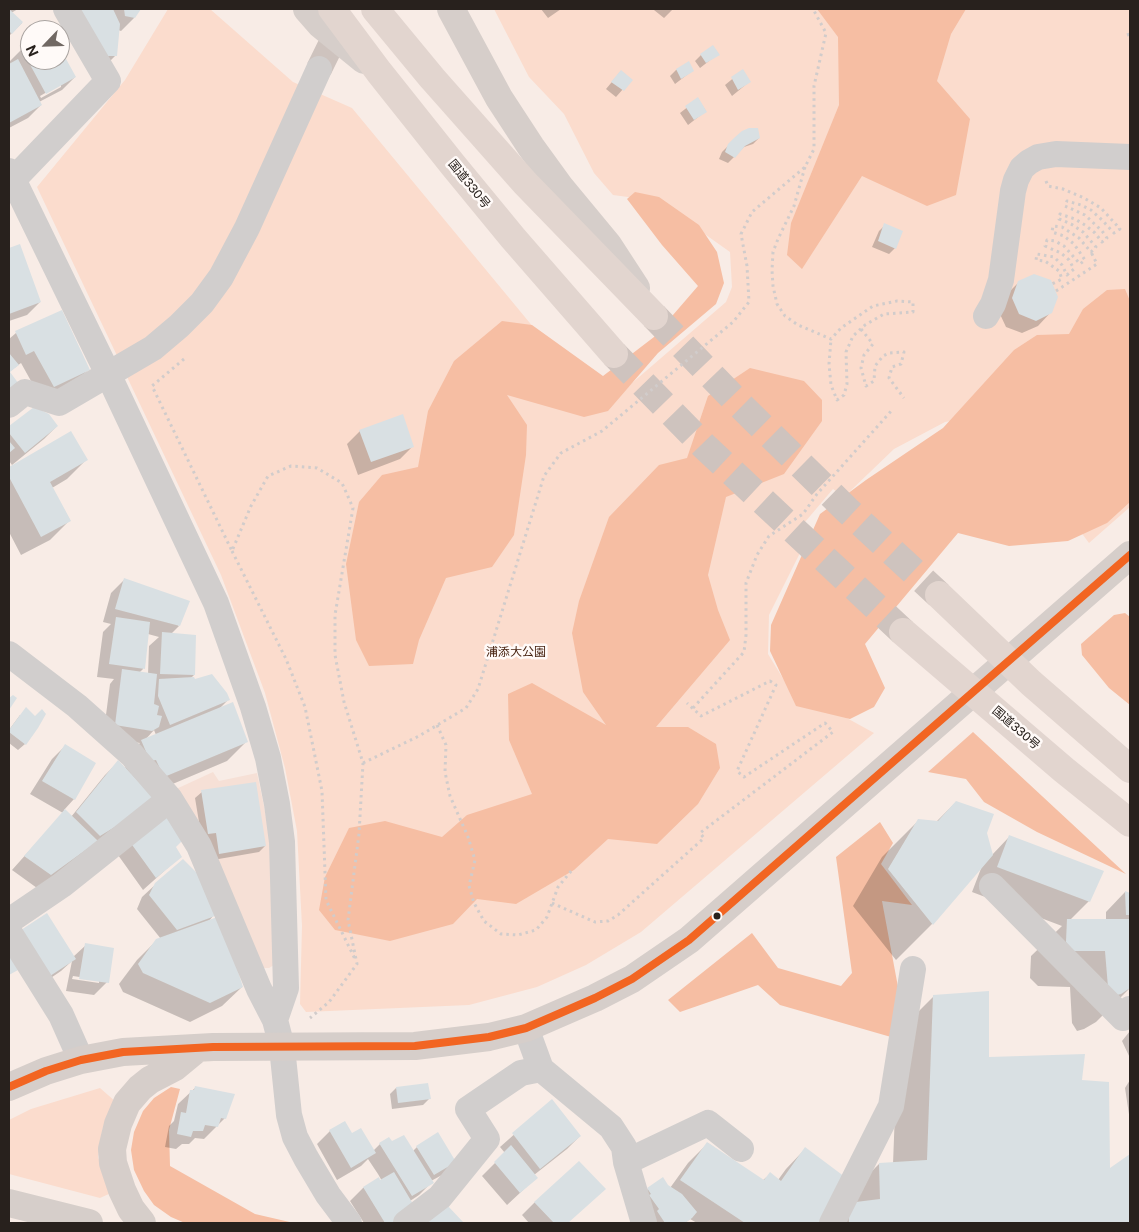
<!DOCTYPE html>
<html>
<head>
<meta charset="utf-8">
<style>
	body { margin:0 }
	#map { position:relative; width:1139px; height:1232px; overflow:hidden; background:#f8ece6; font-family:"Public Sans",sans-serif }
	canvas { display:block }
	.frame { position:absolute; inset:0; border:10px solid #28211d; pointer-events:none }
	.north { position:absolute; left:20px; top:20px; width:50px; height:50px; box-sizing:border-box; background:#fffaf8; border:1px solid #a9a3a0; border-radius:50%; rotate:246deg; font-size:14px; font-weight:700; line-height:20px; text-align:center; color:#28211d }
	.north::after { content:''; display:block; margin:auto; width:18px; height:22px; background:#716863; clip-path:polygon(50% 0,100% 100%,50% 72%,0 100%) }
</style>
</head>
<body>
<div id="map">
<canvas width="1139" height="1232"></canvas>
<div class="frame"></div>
<div class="north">N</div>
</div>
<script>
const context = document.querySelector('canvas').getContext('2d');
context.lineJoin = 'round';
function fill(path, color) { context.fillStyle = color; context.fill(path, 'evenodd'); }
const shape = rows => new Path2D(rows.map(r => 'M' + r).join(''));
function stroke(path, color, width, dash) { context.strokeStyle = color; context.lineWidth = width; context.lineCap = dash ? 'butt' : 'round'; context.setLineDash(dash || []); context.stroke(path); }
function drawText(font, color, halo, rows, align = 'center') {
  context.font = font + ' "Public Sans","Noto Sans JP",sans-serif'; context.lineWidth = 5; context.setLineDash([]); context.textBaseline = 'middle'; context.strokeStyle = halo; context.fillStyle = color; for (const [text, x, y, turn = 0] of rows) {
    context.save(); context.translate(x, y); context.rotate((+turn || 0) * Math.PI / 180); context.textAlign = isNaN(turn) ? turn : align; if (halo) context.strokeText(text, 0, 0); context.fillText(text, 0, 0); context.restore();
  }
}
const built = shape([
	[213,772,219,781,257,773,264,806,270,841,274,965,269,968,263,968,174,790]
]);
const green = shape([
	[168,9,210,9,293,82,352,108,534,328,617,396,726,302,732,287,730,252,658,201,613,195,594,173,564,114,529,77,494,9,1130,9,1130,507,1089,543,1022,453,981,416,945,422,894,449,844,497,833,489,794,535,803,547,769,615,768,654,787,685,874,733,641,932,586,965,537,987,469,1005,306,1012,300,1004,302,926,297,831,285,768,265,693,221,575,37,187,125,80],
	[100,1088,116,1102,103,1127,98,1157,111,1193,100,1198,9,1174,9,1120,31,1109]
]);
const forest = shape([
	[817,9,966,9,951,34,937,81,970,119,956,195,927,206,862,176,802,269,787,255,791,223,839,105,838,37],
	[635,192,659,197,699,225,717,252,724,283,716,304,658,353,608,411,584,417,507,395,527,425,526,455,514,535,492,567,446,578,419,640,413,664,369,666,356,640,346,564,359,502,382,475,418,467,428,411,454,361,502,321,532,325,603,376,654,337,698,286,662,245,627,199],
	[1125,289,1130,301,1130,502,1107,523,1068,541,1009,546,958,533,865,644,885,688,874,707,850,719,796,706,770,651,771,625,820,514,866,480,943,428,1014,350,1037,335,1069,334,1083,309,1107,290],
	[750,368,804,381,822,400,822,421,784,474,726,497,708,575,718,610,730,640,656,727,688,727,716,744,720,768,698,804,657,844,608,839,574,870,516,904,477,899,453,924,390,941,335,930,319,910,325,877,349,828,385,821,442,837,467,815,532,794,509,740,508,694,532,683,606,725,583,692,572,633,579,601,609,517,659,465,687,458,708,396],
	[1125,613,1130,617,1130,705,1109,688,1082,655,1081,644,1114,615],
	[973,732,1126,874,1037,832,984,802,966,779,928,772],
	[880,822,893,843,881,864,912,905,882,901,898,987,891,1037,780,1005,758,985,680,1012,668,1000,752,933,778,968,841,986,852,973,836,857],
	[171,1087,180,1089,169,1130,170,1166,255,1214,294,1223,185,1223,171,1217,154,1205,144,1191,134,1170,131,1150,134,1132,143,1111,154,1098]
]);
const shadow = shape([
	[9,9,18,9,11,13,22,23,9,36],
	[60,9,140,9,134,18,121,31,118,30,116,55,103,68],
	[541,9,561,9,548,18],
	[655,9,673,9,664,18,654,10],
	[30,44,30,60,60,60,60,51,75,77,62,90,39,102,41,105,28,118,9,128,9,65,10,65,9,62,22,49],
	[61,84,61,87,41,98,40,96],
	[718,54,700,68,695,61,701,55],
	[688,63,692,71,675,84,670,76,676,70],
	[621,71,631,80,616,97,606,89],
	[742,71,749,82,732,96,725,85],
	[698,99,706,111,688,125,680,113],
	[742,132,759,138,753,144,744,147,728,163,719,159,722,152],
	[885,225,895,248,889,254,872,247,879,231],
	[19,246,40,302,27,315,9,321,9,250],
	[1019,282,1051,312,1038,326,1022,333,1006,327,999,312,1005,296],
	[61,312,88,370,75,383,41,399,21,363,9,372,17,384,9,392,9,339,16,333],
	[34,408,57,426,44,439,12,465,9,461,9,427],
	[360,431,413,446,400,459,358,475,347,444],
	[71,433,86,460,67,479,52,488,70,520,50,540,21,555,9,532,9,468],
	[124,580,179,626,171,634,194,675,190,679,228,700,219,709,247,741,227,761,149,794,155,801,37,888,12,870,63,813,30,794,52,759,65,746,74,799,64,810,71,817,105,775,118,762,127,771,122,760,140,743,103,738,110,684,114,679,97,677,103,632,111,624,103,622,111,593],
	[148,634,159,637,149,646,148,674,139,673,143,669],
	[154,730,156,735,145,740],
	[20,715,25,744,18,750,9,743,9,730],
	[202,792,265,846,259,852,213,860,202,840,195,798],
	[956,802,985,833,992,855,1009,837,1089,901,1070,920,1106,920,1106,912,1125,892,1130,894,1130,988,1096,1022,1084,1029,1077,1031,1072,1023,1070,987,1038,986,1030,978,1031,956,1062,926,972,892,982,866,932,924,896,960,853,906,882,857,918,821,936,822],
	[131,843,175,847,181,856,143,890,118,855],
	[156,884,214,915,208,922,242,987,222,1006,190,1022,123,992,119,984,137,960,157,940,161,939,137,909,142,897],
	[9,944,73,957,86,945,107,982,94,995,66,991,72,961,61,971,36,988],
	[73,976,99,980,99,983,72,979],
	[934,996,988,1058,1081,1081,1108,1170,1130,1156,1130,1223,829,1223,843,1200,879,1164,893,1164,898,1032],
	[1130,1031,1130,1058,1122,1041],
	[1130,1080,1130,1121,1125,1088],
	[196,1087,225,1118,204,1139,195,1138,189,1144,182,1144,176,1149,165,1147,169,1126,174,1121,178,1104],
	[396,1088,429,1099,423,1105,392,1109,390,1094],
	[552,1101,580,1136,567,1149,534,1175,536,1178,507,1205,482,1176,505,1153,500,1147],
	[344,1122,352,1135,373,1151,380,1144,391,1143,413,1151,417,1147,455,1162,442,1175,431,1181,432,1182,419,1195,410,1201,398,1223,364,1223,350,1201,363,1188,378,1179,380,1183,382,1181,378,1174,368,1159,361,1166,337,1180,317,1144,330,1131],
	[708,1143,762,1181,770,1174,778,1180,786,1169,805,1149,821,1223,697,1223,690,1219,685,1223,646,1223,635,1202,648,1189,667,1186,670,1188,688,1163],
	[604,1189,567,1223,529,1223,522,1215,535,1202]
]);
const building = shape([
	[9,9,23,22,12,34,10,32,9,33],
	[80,9,113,9,120,24,117,56,105,56],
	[124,9,141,9,135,18,125,16],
	[30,43,30,60,60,60,60,48,76,77,46,94,21,48],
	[713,45,720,55,706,63,700,54],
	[18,59,42,105,9,123,9,64],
	[689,61,694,71,681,79,676,69],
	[743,69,751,82,738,90,731,77],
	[621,70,633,80,624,91,611,82],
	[698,97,707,112,694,120,685,106],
	[749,128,758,128,760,138,745,146,735,158,725,152,728,144,734,138,742,131],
	[884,223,903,231,896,249,878,241],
	[20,244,41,302,9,314,9,248],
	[1034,274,1051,280,1058,297,1052,313,1036,321,1019,314,1012,298,1018,281],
	[62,310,90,370,54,387,34,351,26,355,15,331],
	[9,353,19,365,10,372,19,384,9,391],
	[34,407,49,414,58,426,25,453,9,433,9,426],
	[403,414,414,447,371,462,359,430],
	[71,431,88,460,50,482,71,521,41,537,9,477,9,467],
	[9,441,15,448,9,453],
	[124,578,190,601,180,626,115,609],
	[116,617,150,622,145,669,109,664],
	[162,632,196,635,195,675,160,674],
	[122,669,157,674,154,704,159,706,157,715,162,716,159,727,152,731,115,725],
	[212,674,227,693,230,700,170,725,158,696,159,679,194,677,195,679],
	[13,695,17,698,9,710,9,698],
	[233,702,248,742,164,777,156,760,150,761,141,740],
	[26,707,35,716,42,709,46,714,38,728,26,745,9,732,9,730],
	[65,744,96,763,75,800,42,781],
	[118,760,157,801,100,836,76,812],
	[256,782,266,846,219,854,216,833,208,834,201,790],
	[956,801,994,814,987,833,993,855,933,925,888,869,918,819,938,821],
	[65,809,98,841,51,875,24,856],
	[166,815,184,839,176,847,182,857,156,878,130,842],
	[1009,835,1104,871,1090,902,997,867],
	[183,859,197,873,215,916,177,930,149,895,155,883],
	[1125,891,1130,893,1130,915,1126,915],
	[47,913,76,959,50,976,21,930],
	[220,916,243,987,210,1003,143,973,138,964,156,939],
	[1067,919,1130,919,1130,988,1121,994,1113,996,1108,987,1105,951,1074,951,1066,942],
	[85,943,114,948,109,983,79,979],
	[10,956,18,970,9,975,9,957],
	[989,991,989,1057,1085,1054,1082,1080,1109,1082,1110,1168,1130,1154,1130,1223,849,1223,848,1203,880,1199,879,1163,927,1160,933,995],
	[428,1083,431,1099,398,1103,396,1087],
	[195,1086,235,1094,226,1119,221,1118,218,1127,205,1125,203,1131,193,1131,191,1137,177,1134,181,1112,186,1113,190,1090,194,1090],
	[552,1099,581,1136,540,1169,512,1133],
	[345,1121,352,1133,361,1128,376,1153,351,1168,329,1130],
	[438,1132,456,1162,434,1175,416,1146],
	[404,1135,434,1183,412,1196,379,1143,389,1137,392,1141],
	[707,1142,764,1180,770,1172,781,1181,805,1147,845,1177,822,1223,745,1223,680,1180],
	[511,1145,538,1178,520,1193,494,1162],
	[579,1161,606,1189,568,1223,554,1223,534,1202],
	[394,1172,416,1209,392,1223,385,1223,363,1187,379,1177,380,1180],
	[663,1177,668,1185,682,1194,697,1212,692,1218,685,1223,665,1223,657,1211,659,1209,649,1195,651,1194,647,1188],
	[447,1205,464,1223,427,1223]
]);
const minorTunnel = shape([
	[319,69,344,18]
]);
const highwayTunnel = shape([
	[654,316,737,402,847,510,939,595],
	[614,354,703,445,903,632]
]);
const path = shape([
	[1127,35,1130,34],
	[805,167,794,206,778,239,773,252,772,270,773,286,777,304,785,316,798,325,831,339,841,328,873,306,897,301,913,302,913,312,884,314,865,325,853,336,846,352,847,384,844,395,837,400,831,385,829,364,831,339],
	[1046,181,1048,186,1063,189,1084,198,1101,208,1120,229,1114,233,1102,220,1091,210,1081,205,1067,201,1065,206,1085,215,1102,231,1107,238,1102,242,1095,233,1085,225,1075,219,1060,214,1059,219,1071,224,1083,232,1096,247,1091,252,1079,238,1062,227,1053,226,1052,232,1064,236,1074,244,1085,260,1080,264,1064,246,1055,241,1047,240,1045,246,1061,253,1069,260,1074,269,1067,275,1062,265,1054,257,1037,254,1036,260,1045,261,1059,271,1062,279,1052,284],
	[1056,291,1097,264,1091,252],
	[861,329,873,344,864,355,861,368,866,386,874,381,875,366,883,356,889,353,904,352,901,364,892,367,889,378,904,398],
	[184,359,152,386,232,551,251,506,268,476,291,466,317,468,342,483,353,508,335,615,335,655,344,702,363,763,359,834,348,920,357,964,329,1002,310,1018],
	[232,551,286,659,305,707,322,791,326,900,355,959],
	[693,708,744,652,746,635,746,583,757,555,769,536,803,514,817,494,893,409],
	[437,725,446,745,445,772,450,796,468,837,475,860,469,886,474,903,484,921,501,934,518,935,536,930,547,917,558,887,572,870],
	[363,763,419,736,466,708,478,689,544,476,561,453,602,431,733,322,749,302,747,266,741,234,752,212,805,167,814,149,814,86,826,33,813,9],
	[552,903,595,922,608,921,618,915,704,838,700,833,833,732,825,723,744,777,737,771,776,685,770,681,701,716,687,703]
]);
const minor = shape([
	[9,171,108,374,216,603,253,707,268,758,277,804,282,842,286,988,275,1020],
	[13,180,108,81,66,9],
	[986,316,993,304,1001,280,1013,191,1016,180,1022,168,1029,162,1038,157,1056,154,1130,157],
	[9,405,25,392,59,403,153,348,179,326,202,303,221,277,247,228,319,69],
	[9,654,77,706,132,755,170,799,199,846,259,989,275,1020,282,1047,289,1115,295,1137,306,1158,328,1195,349,1223],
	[992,886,1123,1018,1130,1009],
	[9,921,62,885,170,799],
	[9,932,61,1015,81,1060],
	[526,1028,541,1069,611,1127,624,1147,626,1162,644,1223],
	[626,1162,708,1123,741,1149],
	[406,1223,440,1197,487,1139,468,1109,521,1073,541,1069],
	[832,1223,891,1106,913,969]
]);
const major = shape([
	[307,9,321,25,364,60],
	[451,9,499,98,531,147,560,187,608,245,636,288],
	[9,1087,46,1071,81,1060,123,1052,213,1047,415,1046,489,1037,526,1028,595,998,632,979,689,940,1130,555],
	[9,1203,89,1223],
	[142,1223,131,1209,122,1190,113,1163,112,1149,118,1124,127,1103,140,1088,150,1080,175,1067,198,1048]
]);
const highway = shape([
	[332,9,379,72,453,165,513,238,614,354],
	[375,9,432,78,525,183,654,316],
	[939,595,1031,683,1130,769],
	[903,632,1064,770,1130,823]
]);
const bus1 = shape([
	[9,1087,46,1071,81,1060,123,1052,213,1047,415,1046,489,1037,526,1028,595,998,632,979,689,940,1130,555]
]);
const markers = [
	[717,916,4.5,"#28211d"]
];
const streetNames = [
	["国道330号",469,184,51],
	["国道330号",1016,728,41]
];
const parkNames = [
	["浦添大公園",516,652]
];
fill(built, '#f6e0d6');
fill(green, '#fbdccd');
fill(forest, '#f6bea3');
fill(shadow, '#0003');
fill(building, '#d9e0e3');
stroke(minorTunnel, '#cec3be', 26, [26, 13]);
stroke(highwayTunnel, '#cec3be', 28, [28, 14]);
stroke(path, '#d1cccb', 3, [2.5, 4]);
stroke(minor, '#d1cecd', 26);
stroke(major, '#d6ceca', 28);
stroke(highway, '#e2d5cf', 28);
stroke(bus1, '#f26522', 8);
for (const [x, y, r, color] of markers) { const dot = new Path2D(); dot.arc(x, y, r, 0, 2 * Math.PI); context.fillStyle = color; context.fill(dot); stroke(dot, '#fffaf8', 2); }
drawText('12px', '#28211d', '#fffaf8', streetNames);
drawText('12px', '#472311', '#fffaf8', parkNames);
</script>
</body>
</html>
